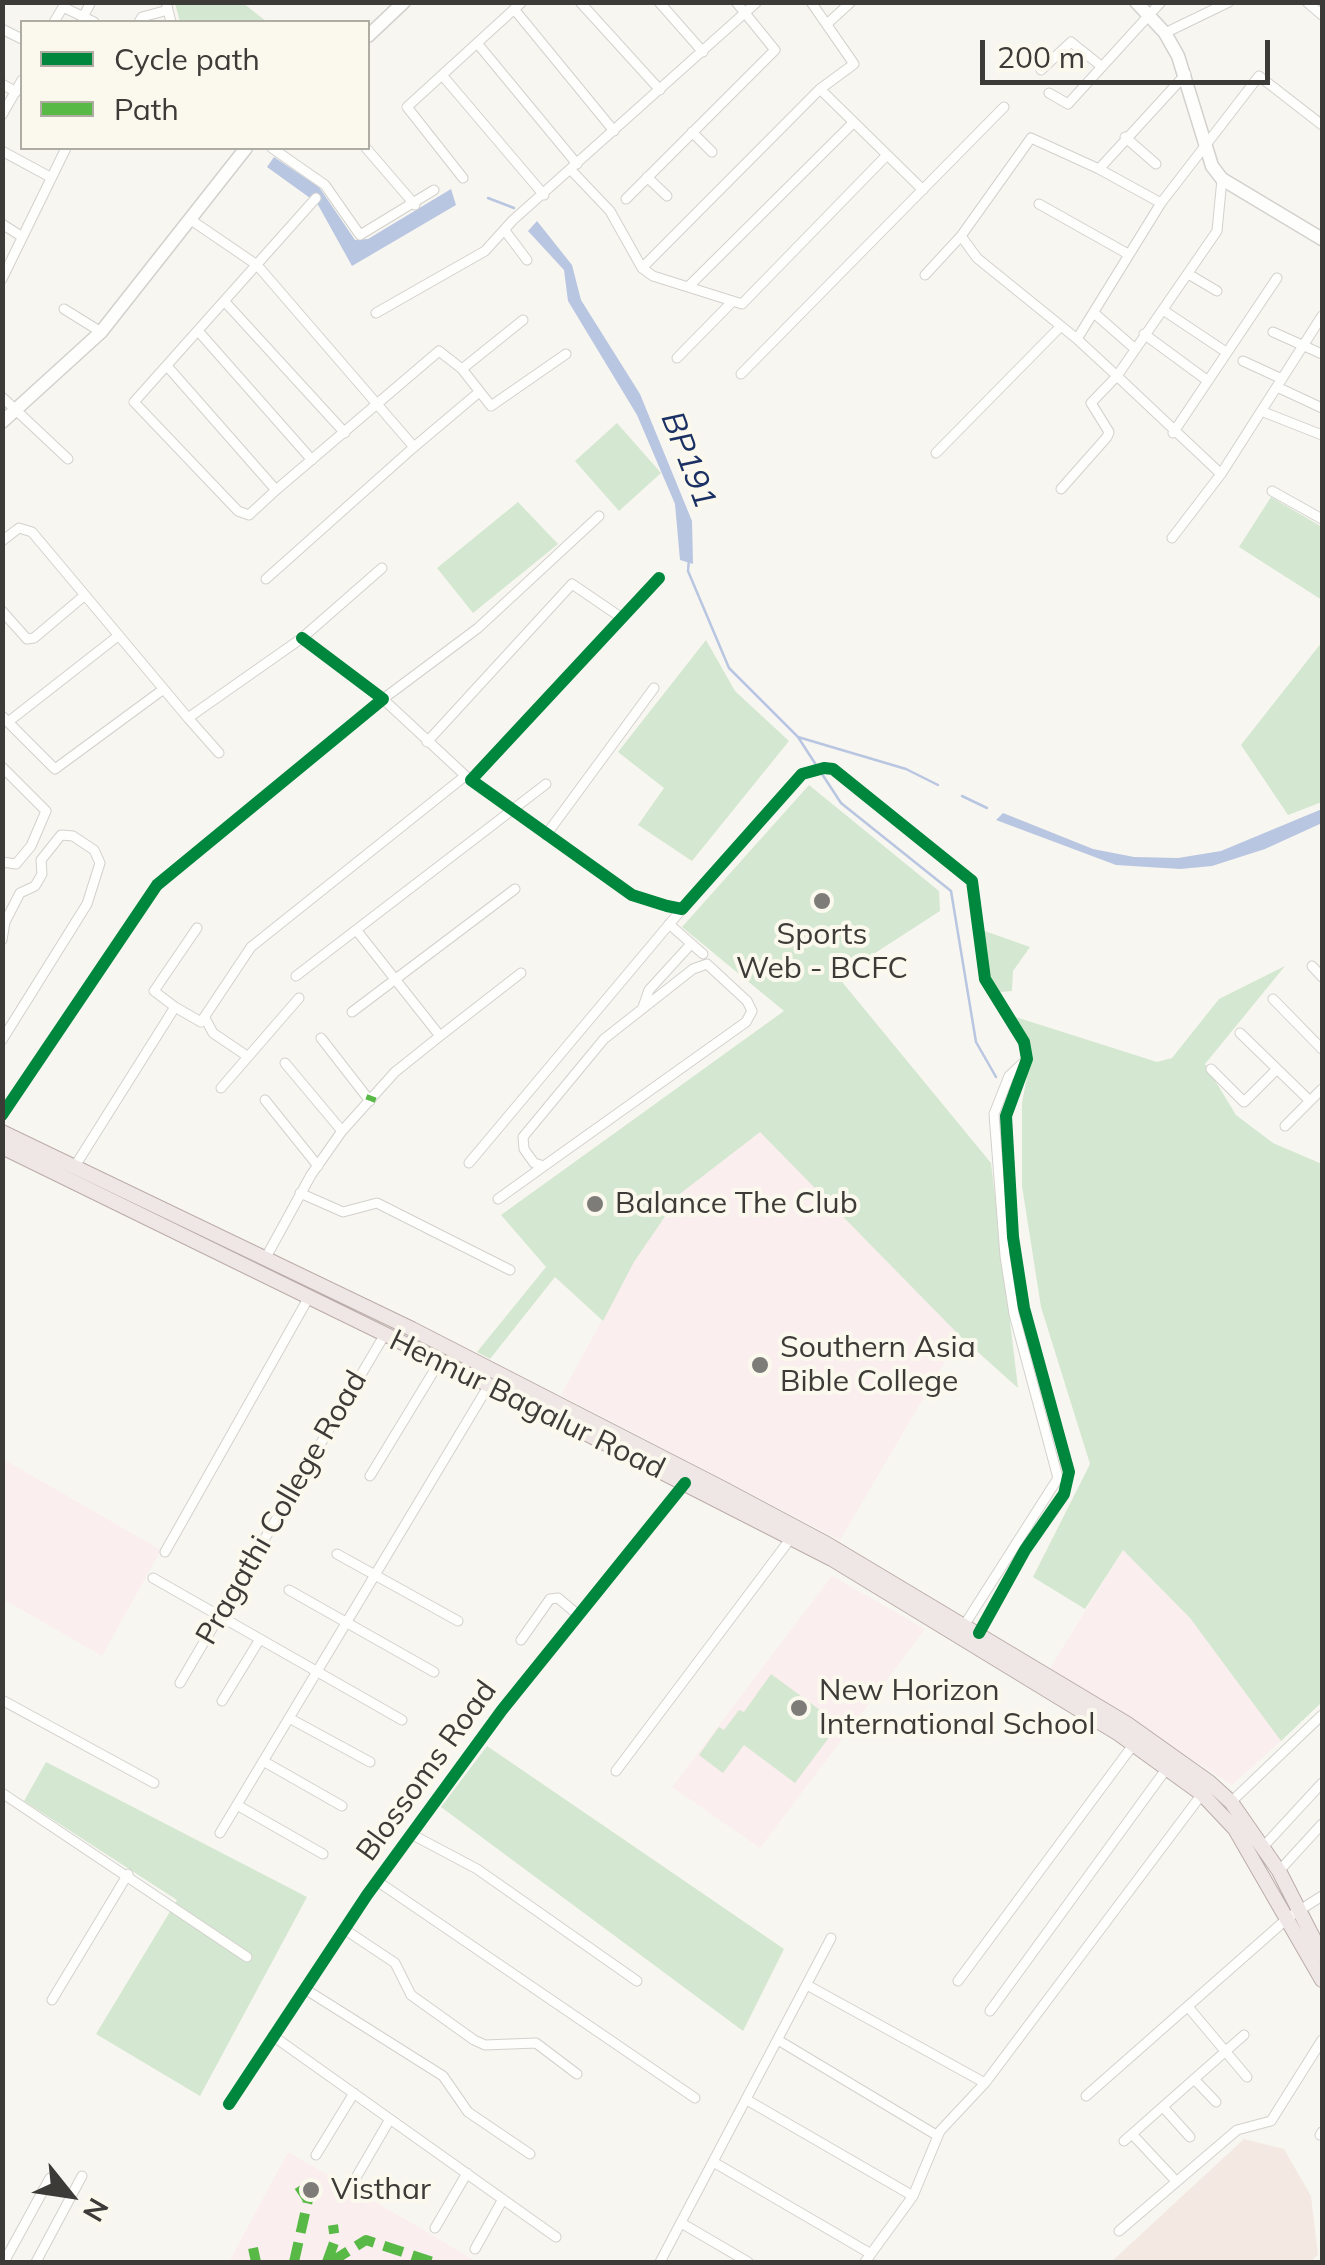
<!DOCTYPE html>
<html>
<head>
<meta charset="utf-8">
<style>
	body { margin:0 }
	#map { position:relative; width:1325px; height:2265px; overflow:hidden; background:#f8f6f0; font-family:Mulish,sans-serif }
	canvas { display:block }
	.frame { position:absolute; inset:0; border:5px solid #3c3b37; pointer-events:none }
	.legend { position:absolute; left:20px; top:20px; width:350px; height:130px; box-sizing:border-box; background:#fbf8ed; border:2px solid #afaca4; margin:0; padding:12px 18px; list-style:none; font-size:30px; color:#3c3b37 }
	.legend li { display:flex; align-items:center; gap:20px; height:50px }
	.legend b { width:50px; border:2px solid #afaca4 }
	.north { position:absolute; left:20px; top:2145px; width:100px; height:100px; -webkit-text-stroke:8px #fbf8ed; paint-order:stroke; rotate:120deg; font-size:28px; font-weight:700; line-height:40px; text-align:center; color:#3c3b37 }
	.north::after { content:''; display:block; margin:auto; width:35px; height:45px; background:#3c3b37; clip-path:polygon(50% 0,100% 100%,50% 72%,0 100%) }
	.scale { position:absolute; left:980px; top:40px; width:290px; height:45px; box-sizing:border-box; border:5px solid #3c3b37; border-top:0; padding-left:12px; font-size:30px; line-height:35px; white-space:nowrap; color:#3c3b37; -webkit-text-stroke:8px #fbf8ed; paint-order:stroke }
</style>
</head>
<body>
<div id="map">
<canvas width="1325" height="2265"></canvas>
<div class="frame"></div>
<ul class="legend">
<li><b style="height:12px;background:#00873e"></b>Cycle path</li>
<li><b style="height:12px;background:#58b947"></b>Path</li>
</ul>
<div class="north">N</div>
<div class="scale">200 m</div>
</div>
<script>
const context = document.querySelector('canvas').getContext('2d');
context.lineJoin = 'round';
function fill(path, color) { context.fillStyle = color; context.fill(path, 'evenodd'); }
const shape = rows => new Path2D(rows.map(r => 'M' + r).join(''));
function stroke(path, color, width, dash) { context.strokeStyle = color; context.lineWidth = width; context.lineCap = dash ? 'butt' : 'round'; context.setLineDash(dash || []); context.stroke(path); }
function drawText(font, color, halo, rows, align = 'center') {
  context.font = font + ' Mulish,sans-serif'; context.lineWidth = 8; context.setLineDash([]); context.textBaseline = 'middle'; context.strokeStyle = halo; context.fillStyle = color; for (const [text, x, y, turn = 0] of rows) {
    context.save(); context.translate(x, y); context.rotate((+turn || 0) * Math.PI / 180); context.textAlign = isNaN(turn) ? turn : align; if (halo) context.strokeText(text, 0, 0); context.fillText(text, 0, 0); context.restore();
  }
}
const industrial = shape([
	[1244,2139,1284,2149,1311,2196,1318,2255,1310,2262,1111,2262]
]);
const education = shape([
	[760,1131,960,1336,840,1540,561,1395,634,1262,681,1193],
	[3,1459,161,1550,102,1656,3,1599],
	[1123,1550,1190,1618,1281,1741,1232,1785,1050,1668],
	[832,1576,925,1629,760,1848,672,1787],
	[288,2152,422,2229,477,2262,229,2262]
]);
const green = shape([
	[175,3,243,3,267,22,180,22],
	[617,423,661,473,619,511,575,461],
	[1271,497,1322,527,1322,600,1239,547],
	[518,502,558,544,473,613,437,568],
	[706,640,735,691,789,741,692,861,638,825,664,788,618,752],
	[1322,642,1322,802,1288,815,1241,745],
	[809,785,939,891,940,911,838,977,991,1163,1018,1388,960,1336,760,1132,681,1193,634,1262,603,1321,555,1277,490,1359,477,1352,546,1267,501,1215,784,1011,682,927],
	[976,928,1030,947,1013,971,1012,991,991,993],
	[1285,966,1205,1064,1236,1115,1273,1143,1322,1164,1322,1702,1281,1741,1190,1618,1123,1550,1085,1609,1033,1577,1090,1464,1041,1307,1022,1186,1022,1103,1031,1056,1003,1013,1157,1062,1172,1058,1219,999],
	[771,1674,839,1724,795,1783,744,1745,723,1773,699,1755,719,1727,724,1730,739,1710,744,1712],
	[487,1746,784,1949,743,2031,441,1807],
	[46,1762,307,1897,200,2096,96,2034,177,1900,24,1801]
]);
const water = shape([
	[274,157,319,187,355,240,368,239,451,189,456,205,352,266,317,203,267,167],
	[537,221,572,265,581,300,640,394,692,521,693,564,680,560,675,504,637,415,568,301,564,270,528,231],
	[1322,809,1322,823,1265,849,1212,866,1180,869,1116,865,996,820,1003,813,1093,849,1134,857,1178,858,1221,851]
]);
const stream = shape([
	[488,198,514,208],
	[689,559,688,571,729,668,798,737,906,769,938,785],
	[798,737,818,768],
	[822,774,841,803,951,891,976,1042,996,1077],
	[962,796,987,808]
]);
const street = shape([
	[166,2,171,22],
	[580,2,660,90],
	[659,2,703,52],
	[1307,2,1322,15],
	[514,9,614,131],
	[83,17,91,2],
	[54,22,63,7,94,22],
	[139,22,142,17,168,10],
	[827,24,851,2],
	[2,29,22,39],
	[1165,33,1229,2],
	[477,43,577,164],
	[1041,70,1071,42,1101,66],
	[442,75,544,195],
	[2,84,16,92],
	[820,89,923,190],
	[1049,93,1068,104,1161,2],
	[2,115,22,80],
	[692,132,712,152],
	[1125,137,1156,164],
	[272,148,325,185,360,235,434,190],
	[366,148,415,205],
	[2,151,50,177],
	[1099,169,1186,74],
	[571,170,610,211,642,268,653,276,742,304,887,155],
	[647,177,667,196],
	[463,178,407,107,522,2],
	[626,199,775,50,736,2],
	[1039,204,1128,254],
	[191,220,257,265,414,447,266,579],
	[2,224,21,236],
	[506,232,527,260],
	[961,236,977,258,1077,339,1161,203,1259,76,1322,125],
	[642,268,820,89,854,64,811,2],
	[925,275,961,236,1031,138,1099,169,1161,203],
	[1190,275,1217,291],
	[2,279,66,148],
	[688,287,853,123],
	[226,303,345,433],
	[64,309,101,332],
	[1163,310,1226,352],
	[376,313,485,251,513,220,757,2],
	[1094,313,1134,348],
	[199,332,312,460],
	[1273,332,1322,354],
	[1144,334,1208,381],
	[1077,339,1117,376,1217,231,1222,179],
	[677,358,733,301],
	[1243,361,1282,379],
	[167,366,276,490,249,515,238,511,134,402,316,198],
	[462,369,523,320],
	[741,374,1004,107],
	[1277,387,1322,408],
	[2,397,68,459],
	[1261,411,1322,435],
	[1173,433,1277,278],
	[414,447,478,393],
	[936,453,1061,326],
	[1061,489,1107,437,1109,432,1091,403,1117,376,1221,474],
	[276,490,439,351,462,369,491,406,566,354],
	[1272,491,1322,519],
	[1172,538,1221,474,1322,316],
	[2,541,19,528,32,532,188,718,302,638,382,568],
	[659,578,471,780,632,895,667,906,682,909,802,774,824,768,833,769,972,881,985,979,1024,1042,1027,1059,1006,1116,1013,1237,1024,1308,1069,1472,1064,1494,1025,1550,979,1633],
	[2,611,27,639,34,638,85,595],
	[2,716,8,722,118,636],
	[188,718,219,753],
	[8,722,55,769,161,691],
	[427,742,572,584,619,616],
	[2,767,46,811,31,846,16,864,2,862],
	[469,779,383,699,478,628,599,516],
	[546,835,654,688],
	[669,924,703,954],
	[357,931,440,1036,521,973],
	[2,940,5,922,20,893,35,886,42,874,41,860,61,835,73,836,94,850,100,863,87,904,2,1040],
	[707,964,747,1001,752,1011,746,1022,544,1166,534,1163,524,1149,523,1137,604,1039,693,969,707,964],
	[1312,966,1322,977],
	[296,976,546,784],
	[1273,999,1322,1049],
	[175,1007,154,991,197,928],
	[643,1007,649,990,691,944],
	[352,1012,515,889],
	[205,1018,213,1033,247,1056],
	[1240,1033,1310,1101],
	[321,1038,370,1101],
	[285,1063,342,1131],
	[1211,1069,1244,1102,1277,1069],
	[221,1088,299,998],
	[265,1100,318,1166],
	[2,1115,157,885,383,699,302,638],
	[1285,1126,1322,1089],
	[469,1163,682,909],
	[75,1166,175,1007,201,1022,251,947,465,776],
	[300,1193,343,1212,377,1203,510,1270],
	[498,1199,544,1166],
	[265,1259,311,1175,342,1131,395,1072,440,1036],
	[370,1476,440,1361],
	[165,1552,309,1297],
	[337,1554,458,1621],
	[153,1578,402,1720],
	[289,1590,434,1672],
	[965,1624,1058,1478,1014,1314,1005,1256,994,1114,1009,1076,1025,1061],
	[521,1640,550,1599,558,1598,577,1614],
	[180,1683,385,1334],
	[2,1700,154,1783],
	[222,1701,260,1639],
	[289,1718,370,1762],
	[263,1761,342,1806],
	[616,1771,791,1538],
	[2,1793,247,1957],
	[1230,1803,1322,1715],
	[237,1805,323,1854],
	[220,1833,489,1385],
	[411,1834,477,1869,637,1981],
	[1264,1846,1322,1783],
	[1279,1871,1322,1824],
	[377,1881,695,2098],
	[344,1929,395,1963,411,1995,474,2040,485,2045,536,2043,577,2074],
	[958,1981,1133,1745],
	[807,1985,985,2083],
	[305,1989,443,2076,468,2112,530,2154],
	[52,2000,128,1874],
	[1189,2008,1247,2077],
	[990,2011,1167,1768],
	[273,2036,556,2237],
	[778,2040,938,2136],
	[1194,2079,1216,2102],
	[1086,2096,1289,1917,1322,1896],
	[747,2100,913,2196],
	[229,2104,367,1895,502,1710,685,1483],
	[1163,2107,1190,2137],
	[1132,2134,1175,2180],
	[1320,2135,1322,2132],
	[1124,2141,1244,2035],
	[316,2155,354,2093],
	[715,2163,871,2254],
	[354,2181,390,2119],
	[683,2224,748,2262],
	[435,2228,467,2173],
	[1119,2231,1237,2130,1271,2121,1322,2040],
	[475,2249,503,2199],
	[4,2262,50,2178],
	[36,2262,82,2176],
	[660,2262,831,1938],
	[865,2262,913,2196,940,2131,985,2083,1202,1794]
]);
const secondary = shape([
	[1136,2,1165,33,1178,56,1212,166,1222,179,1322,239],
	[368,36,404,2],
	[2,422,101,332,246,148]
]);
const primary = shape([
	[2,1132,412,1329,722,1488,827,1544,1126,1723,1209,1782,1231,1802,1279,1871,1322,1955],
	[2,1147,544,1412,832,1559,1119,1734,1202,1794,1235,1829,1322,1980]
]);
const quiet = shape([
	[370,1101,372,1096],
	[253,2248,256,2262],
	[277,2262,277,2260],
	[294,2262,308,2200,296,2182],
	[327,2262,335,2240,333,2225],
	[331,2262,366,2240,433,2262]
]);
const cycleway = shape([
	[659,578,471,780,632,895,667,906,682,909,802,774,824,768,833,769,972,881,985,979,1024,1042,1027,1059,1006,1116,1013,1237,1024,1308,1069,1472,1064,1494,1025,1550,979,1633],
	[2,1115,157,885,383,699,302,638],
	[229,2104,367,1895,502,1710,685,1483]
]);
const markers = [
	[822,901,10,"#7e7c78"],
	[595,1204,10,"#7e7c78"],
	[760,1365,10,"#7e7c78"],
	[799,1708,10,"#7e7c78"],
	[311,2190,10,"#7e7c78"]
];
const poiNames = [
	["Sports",822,935,"center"],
	["Web - BCFC",822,969,"center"],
	["Balance The Club",615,1204],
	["Southern Asia",780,1348],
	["Bible College",780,1382],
	["New Horizon",819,1691],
	["International School",819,1725],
	["Visthar",331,2190]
];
const streetNames = [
	["Hennur Bagalur Road",527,1405,26],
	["Pragathi College Road",282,1508,-60],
	["Blossoms Road",427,1771,-54]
];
const waterNames = [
	["BP191",688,460,69]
];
fill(industrial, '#f3e8e2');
fill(education, '#fbeeee');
fill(green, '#d4e7d1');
fill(water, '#b8c6e1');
stroke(stream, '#b8c6e1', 2.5);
stroke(street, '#d3d1cd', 11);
stroke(secondary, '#d3d1cd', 15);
stroke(primary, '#baaca9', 16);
stroke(street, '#fefefd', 9);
stroke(secondary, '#fefefd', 12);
stroke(primary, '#efe7e5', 14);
stroke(quiet, '#58b947', 10, [20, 10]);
stroke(cycleway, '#00873e', 12);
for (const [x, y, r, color] of markers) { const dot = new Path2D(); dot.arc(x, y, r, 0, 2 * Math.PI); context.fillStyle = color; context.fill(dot); stroke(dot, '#fbf8ed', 4); }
drawText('30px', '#3c3b37', '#fbf8ed', poiNames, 'left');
drawText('30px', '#3c3b37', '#fbf8ed', streetNames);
drawText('italic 32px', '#1b3163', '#fbf8ed', waterNames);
</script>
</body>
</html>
